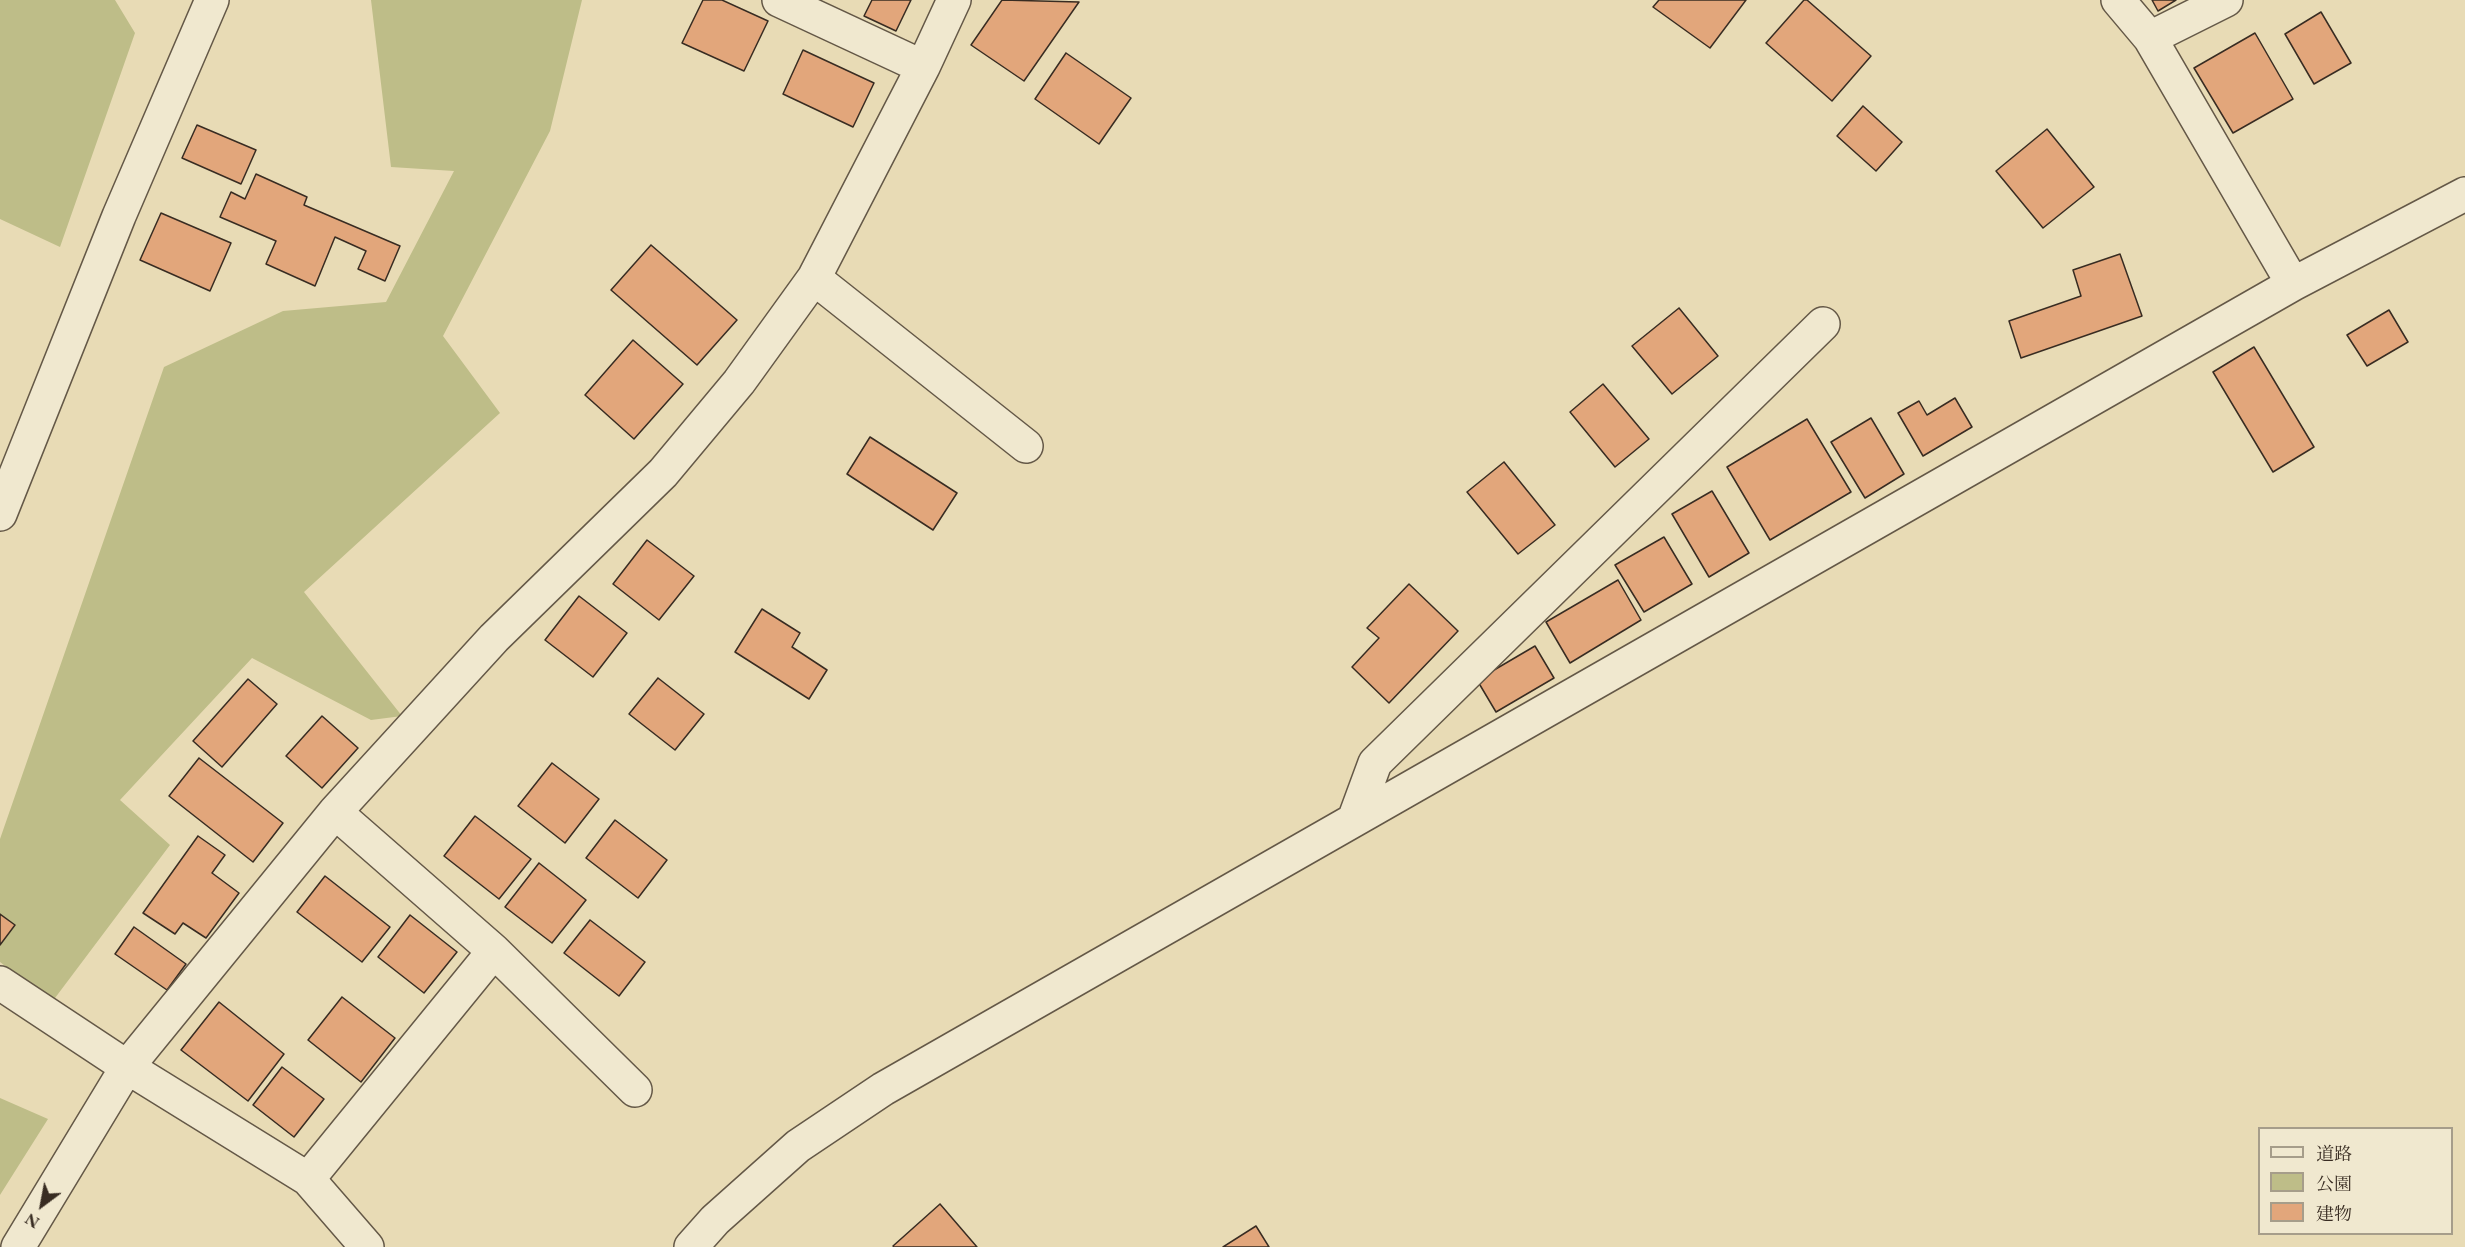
<!DOCTYPE html>
<html>
<head>
<meta charset="utf-8">
<style>
	body { margin:0 }
	#map { position:relative; width:2465px; height:1247px; overflow:hidden; background:#e8dbb5; font-family:"EB Garamond","Noto Serif JP",serif }
	canvas { display:block }
	.legend { position:absolute; left:2258px; top:1127px; width:195px; height:108px; box-sizing:border-box; background:#f0e8cf; border:2px solid #a69d8a; margin:0; padding:8px 10px; list-style:none; font-size:18px; color:#382c22 }
	.legend li { display:flex; align-items:center; gap:12px; height:30px }
	.legend b { width:30px; border:2px solid #a69d8a }
	.north { position:absolute; left:12px; top:1175px; width:60px; height:60px; -webkit-text-stroke:4px #f0e8cf; paint-order:stroke; rotate:212deg; font-size:16px; font-weight:700; line-height:24px; text-align:center; color:#382c22 }
	.north::after { content:''; display:block; margin:auto; width:21px; height:27px; background:#382c22; clip-path:polygon(50% 0,100% 100%,50% 72%,0 100%) }
</style>
</head>
<body>
<div id="map">
<canvas width="2465" height="1247"></canvas>
<ul class="legend">
<li><b style="height:8px;background:#f0e8cf"></b>道路</li>
<li><b style="height:16px;background:#bebd88"></b>公園</li>
<li><b style="height:16px;background:#e2a67b"></b>建物</li>
</ul>
<div class="north">N</div>
</div>
<script>
const context = document.querySelector('canvas').getContext('2d');
context.lineJoin = 'round';
function fill(path, color) { context.fillStyle = color; context.fill(path, 'evenodd'); }
const shape = rows => new Path2D(rows.map(r => 'M' + r).join(''));
function stroke(path, color, width, dash) { context.strokeStyle = color; context.lineWidth = width; context.lineCap = dash ? 'butt' : 'round'; context.setLineDash(dash || []); context.stroke(path); }
const green = shape([
	[0,0,115,0,135,33,60,247,0,219],
	[371,0,582,0,550,131,443,336,500,413,304,592,402,716,371,720,252,658,120,800,170,845,52,1002,0,962,0,839,164,367,283,311,386,302,454,171,391,167],
	[0,1098,48,1119,0,1195]
]);
const building = shape([
	[703,0,722,0,768,21,744,71,682,43,703,0],
	[872,0,911,0,896,31,864,16,872,0],
	[1002,0,1079,2,1024,81,971,45,1002,0],
	[1659,0,1746,0,1710,48,1653,7,1659,0],
	[1804,0,1807,0,1871,56,1832,101,1766,43,1804,0],
	[2152,0,2176,0,2158,11,2152,0],
	[2321,12,2351,63,2314,84,2285,34,2321,12],
	[2255,33,2293,99,2233,133,2194,68,2255,33],
	[803,50,874,83,853,127,783,94,803,50],
	[1066,53,1131,98,1099,144,1035,99,1066,53],
	[1863,106,1902,142,1876,171,1837,136,1863,106],
	[197,125,256,150,241,184,182,158,197,125],
	[2047,129,2094,187,2043,228,1996,171,2047,129],
	[256,174,307,197,304,205,400,246,385,281,358,269,366,251,335,237,315,286,266,264,276,241,220,217,231,192,245,199,256,174],
	[161,213,231,243,210,291,140,260,161,213],
	[651,245,737,320,697,365,611,290,651,245],
	[2120,254,2142,316,2021,358,2009,321,2081,296,2073,270,2120,254],
	[1679,308,1718,356,1672,394,1632,346,1679,308],
	[2389,310,2408,342,2367,366,2347,335,2389,310],
	[633,340,683,384,634,439,585,395,633,340],
	[2254,347,2314,447,2273,472,2213,372,2254,347],
	[1603,384,1649,439,1615,467,1570,412,1603,384],
	[1955,398,1972,427,1923,456,1898,413,1919,401,1927,415,1955,398],
	[1871,418,1904,474,1865,498,1831,442,1871,418],
	[1807,419,1851,492,1770,540,1727,467,1807,419],
	[870,437,957,493,933,530,847,474,870,437],
	[1504,462,1555,525,1518,554,1467,492,1504,462],
	[1712,491,1749,553,1709,577,1672,514,1712,491],
	[1664,537,1692,584,1644,612,1615,565,1664,537],
	[647,540,694,576,659,620,613,584,647,540],
	[1618,580,1641,620,1570,663,1546,622,1618,580],
	[1409,584,1458,631,1389,703,1352,667,1379,638,1367,628,1409,584],
	[579,596,627,633,593,677,545,640,579,596],
	[762,609,800,633,792,647,827,670,809,699,735,652,762,609],
	[1535,646,1554,678,1496,712,1477,680,1535,646],
	[658,678,704,714,675,750,629,714,658,678],
	[248,679,277,704,222,767,193,741,248,679],
	[322,716,358,748,322,788,286,756,322,716],
	[199,758,283,823,253,862,169,796,199,758],
	[552,763,599,799,565,843,518,806,552,763],
	[475,816,531,859,499,899,444,856,475,816],
	[615,820,667,860,638,898,586,858,615,820],
	[198,836,225,855,212,873,239,893,206,938,183,923,175,934,143,913,198,836],
	[539,863,586,900,552,943,505,907,539,863],
	[325,876,390,927,362,962,297,912,325,876],
	[0,914,15,925,0,945,0,914],
	[410,915,457,952,424,993,378,957,410,915],
	[590,920,645,962,619,996,564,953,590,920],
	[134,927,186,964,167,990,115,954,134,927],
	[342,997,395,1038,361,1082,308,1040,342,997],
	[219,1002,284,1054,248,1101,181,1050,219,1002],
	[282,1067,324,1099,294,1137,253,1105,282,1067],
	[940,1204,977,1247,894,1247,893,1246,940,1204],
	[1256,1226,1269,1247,1223,1247,1256,1226]
]);
const minor = shape([
	[779,0,923,67],
	[2118,0,2150,38,2293,284],
	[2150,38,2226,0],
	[814,278,1026,446],
	[0,514,119,216,212,0],
	[1354,820,1375,763,1823,324],
	[494,951,635,1090],
	[0,983,127,1067,308,1179,367,1247],
	[308,1179,494,951,335,812],
	[18,1247,127,1067,335,812,494,638,663,473,739,382,814,278,923,67,954,0],
	[691,1247,715,1220,798,1146,883,1089,2293,284,2465,194]
]);
fill(green, '#bebd88');
fill(building, '#e2a67b');
stroke(building, '#382c22', 1.5);
stroke(minor, '#645847', 36);
stroke(minor, '#f0e8cf', 33);
</script>
</body>
</html>
